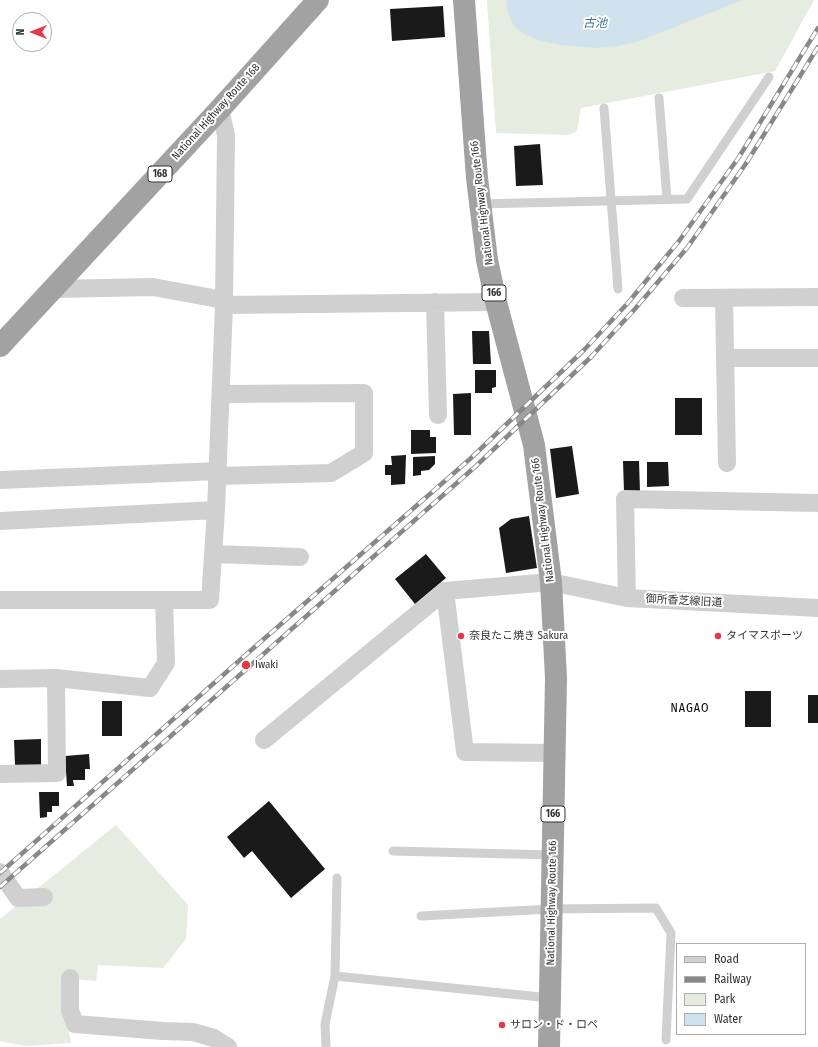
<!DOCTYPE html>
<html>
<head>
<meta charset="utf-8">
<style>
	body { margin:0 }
	#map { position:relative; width:818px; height:1047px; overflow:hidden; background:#fff; font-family:"Fira Sans Condensed",sans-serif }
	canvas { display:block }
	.legend { position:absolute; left:676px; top:943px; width:130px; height:92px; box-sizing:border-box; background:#fff; border:1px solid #adadad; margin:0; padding:5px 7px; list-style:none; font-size:12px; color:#333 }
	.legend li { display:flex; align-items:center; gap:8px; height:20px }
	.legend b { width:20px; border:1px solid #adadad }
	.north { position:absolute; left:12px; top:12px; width:40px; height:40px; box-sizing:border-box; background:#fff; border:1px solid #adadad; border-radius:50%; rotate:270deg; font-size:11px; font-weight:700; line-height:16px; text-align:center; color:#333 }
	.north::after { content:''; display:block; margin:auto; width:14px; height:18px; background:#e63946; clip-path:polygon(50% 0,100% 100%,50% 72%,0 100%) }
</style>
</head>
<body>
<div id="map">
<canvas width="818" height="1047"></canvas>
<ul class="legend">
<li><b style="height:5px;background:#d0d0d0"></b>Road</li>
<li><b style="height:5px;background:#888"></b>Railway</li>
<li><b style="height:11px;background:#e6ecdf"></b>Park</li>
<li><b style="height:11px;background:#cfe2ee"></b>Water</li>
</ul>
<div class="north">N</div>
</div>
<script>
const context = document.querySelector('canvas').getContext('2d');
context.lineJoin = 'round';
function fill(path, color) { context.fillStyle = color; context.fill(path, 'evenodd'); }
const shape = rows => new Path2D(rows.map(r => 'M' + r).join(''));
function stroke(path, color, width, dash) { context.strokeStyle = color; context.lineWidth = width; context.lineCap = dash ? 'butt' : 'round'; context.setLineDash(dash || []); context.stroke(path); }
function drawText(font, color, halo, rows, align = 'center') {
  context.font = font + ' "Fira Sans Condensed","Noto Sans JP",sans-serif'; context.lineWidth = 4; context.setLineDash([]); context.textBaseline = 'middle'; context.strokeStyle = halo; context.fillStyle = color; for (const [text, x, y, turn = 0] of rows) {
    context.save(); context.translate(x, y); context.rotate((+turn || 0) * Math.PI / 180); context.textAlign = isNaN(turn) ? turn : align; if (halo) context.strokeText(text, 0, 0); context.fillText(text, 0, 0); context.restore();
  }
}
const green = shape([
	[487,0,814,0,775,71,581,108,577,131,569,135,496,133],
	[116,825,188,905,186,939,163,968,98,965,96,981,65,978,65,1011,71,1043,25,1046,0,1041,0,919]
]);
const water = shape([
	[506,0,743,0,637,42,617,46,594,48,562,45,541,41,522,33,514,26,510,18,507,10]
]);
const building = shape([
	[443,6,445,37,392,41,390,9],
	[540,144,543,185,516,186,514,146],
	[472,331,489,331,491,364,473,364],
	[475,370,496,370,496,387,492,388,492,393,475,393],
	[471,393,471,435,454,435,453,394],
	[675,398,702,398,702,435,675,435],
	[411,430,430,430,430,437,436,437,436,453,411,454],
	[572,446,579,494,556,498,550,449],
	[406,455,405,484,391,485,391,475,385,475,385,465,392,465,391,456],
	[435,456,435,464,429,470,421,471,421,475,413,476,413,457],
	[623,461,639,461,640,492,624,492],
	[647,462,668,462,669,486,647,487],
	[529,516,537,568,506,573,499,528,511,519],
	[426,554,446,578,415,604,395,579],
	[745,691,771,691,771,727,745,727],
	[808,695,818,695,818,723,808,723],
	[102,701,122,701,122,736,102,736],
	[41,739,41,765,15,765,14,740],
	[89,754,90,769,85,769,85,780,73,780,74,786,67,786,65,756],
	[39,792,59,792,59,806,52,806,52,812,47,812,47,817,40,818],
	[269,801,325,869,291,898,252,851,244,858,227,837]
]);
const service = shape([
	[659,98,667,199],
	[604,108,618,289],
	[480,204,687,199,769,77],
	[393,851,553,855],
	[421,916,551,909,656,908,671,933,666,1040],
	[335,976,550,998],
	[326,1047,325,1024,335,976,337,878]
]);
const minor = shape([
	[53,289,153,287,224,300],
	[683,298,818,297],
	[724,298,727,463],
	[435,302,438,415],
	[224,305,496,302],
	[725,358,818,358],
	[218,476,331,473,364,453,364,393,221,394],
	[0,480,218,471],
	[0,521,216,510],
	[213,554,300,557],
	[445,591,465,752,554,753],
	[627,598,625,499,818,503],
	[0,600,210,600,216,510,224,305,226,135,220,109],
	[56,678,150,688,166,663,164,600],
	[0,679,56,678,57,773,0,774],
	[264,740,445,591,551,582,627,598,818,608],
	[0,872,18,898,44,897],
	[70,978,70,1010,75,1024,163,1031,193,1032,214,1038,228,1047]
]);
const trunk = shape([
	[464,0,477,178,487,260,496,302,534,445,551,582,556,678,549,1047],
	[0,346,220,109,318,0]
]);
const rail = shape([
	[0,873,249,652,470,459,584,350,627,304,679,241,739,157,818,28],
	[0,887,476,466,591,357,634,310,687,248,747,162,818,47]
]);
const markers = [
	[461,636,4,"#e63946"],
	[718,636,4,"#e63946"],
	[246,665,5,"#e63946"],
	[502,1025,4,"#e63946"]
];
const shields = [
	[160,174,24],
	[494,293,24],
	[553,814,24]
];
const shieldNames = [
	["168",160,174],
	["166",494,293],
	["166",553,814]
];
const streetNames = [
	["National Highway Route 168",216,112,-48],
	["National Highway Route 166",482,203,-97],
	["National Highway Route 166",543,520,-97],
	["御所香芝線旧道",684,601,3],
	["National Highway Route 166",552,903,-89]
];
const poiNames = [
	["奈良たこ焼き Sakura",469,636],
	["タイマスポーツ",726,636],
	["Iwaki",255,665],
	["サロン・ド・ロペ",510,1025]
];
const waterNames = [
	["古池",595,24]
];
const neighbourhoodNames = [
	["NAGAO",690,709]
];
fill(green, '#e6ecdf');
fill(water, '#cfe2ee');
fill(building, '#1a1a1a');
stroke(service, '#d0d0d0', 9);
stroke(minor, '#d0d0d0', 18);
stroke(trunk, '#a2a2a2', 22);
stroke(rail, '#888', 4.5);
stroke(rail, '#fff', 3, [9]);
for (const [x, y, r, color] of markers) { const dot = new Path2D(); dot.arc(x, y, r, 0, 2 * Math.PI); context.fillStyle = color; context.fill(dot); stroke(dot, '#fff', 1.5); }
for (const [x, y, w] of shields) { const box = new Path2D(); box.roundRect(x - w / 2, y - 8, w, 16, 3); context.fillStyle = '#fff'; context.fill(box); stroke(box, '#333', 1); }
drawText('bold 10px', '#333', null, shieldNames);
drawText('11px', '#333', '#fff', streetNames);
drawText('11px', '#333', '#fff', poiNames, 'left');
drawText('italic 12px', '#3f7597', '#fff', waterNames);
context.letterSpacing = '1px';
drawText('12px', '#000', '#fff', neighbourhoodNames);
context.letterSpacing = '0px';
</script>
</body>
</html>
